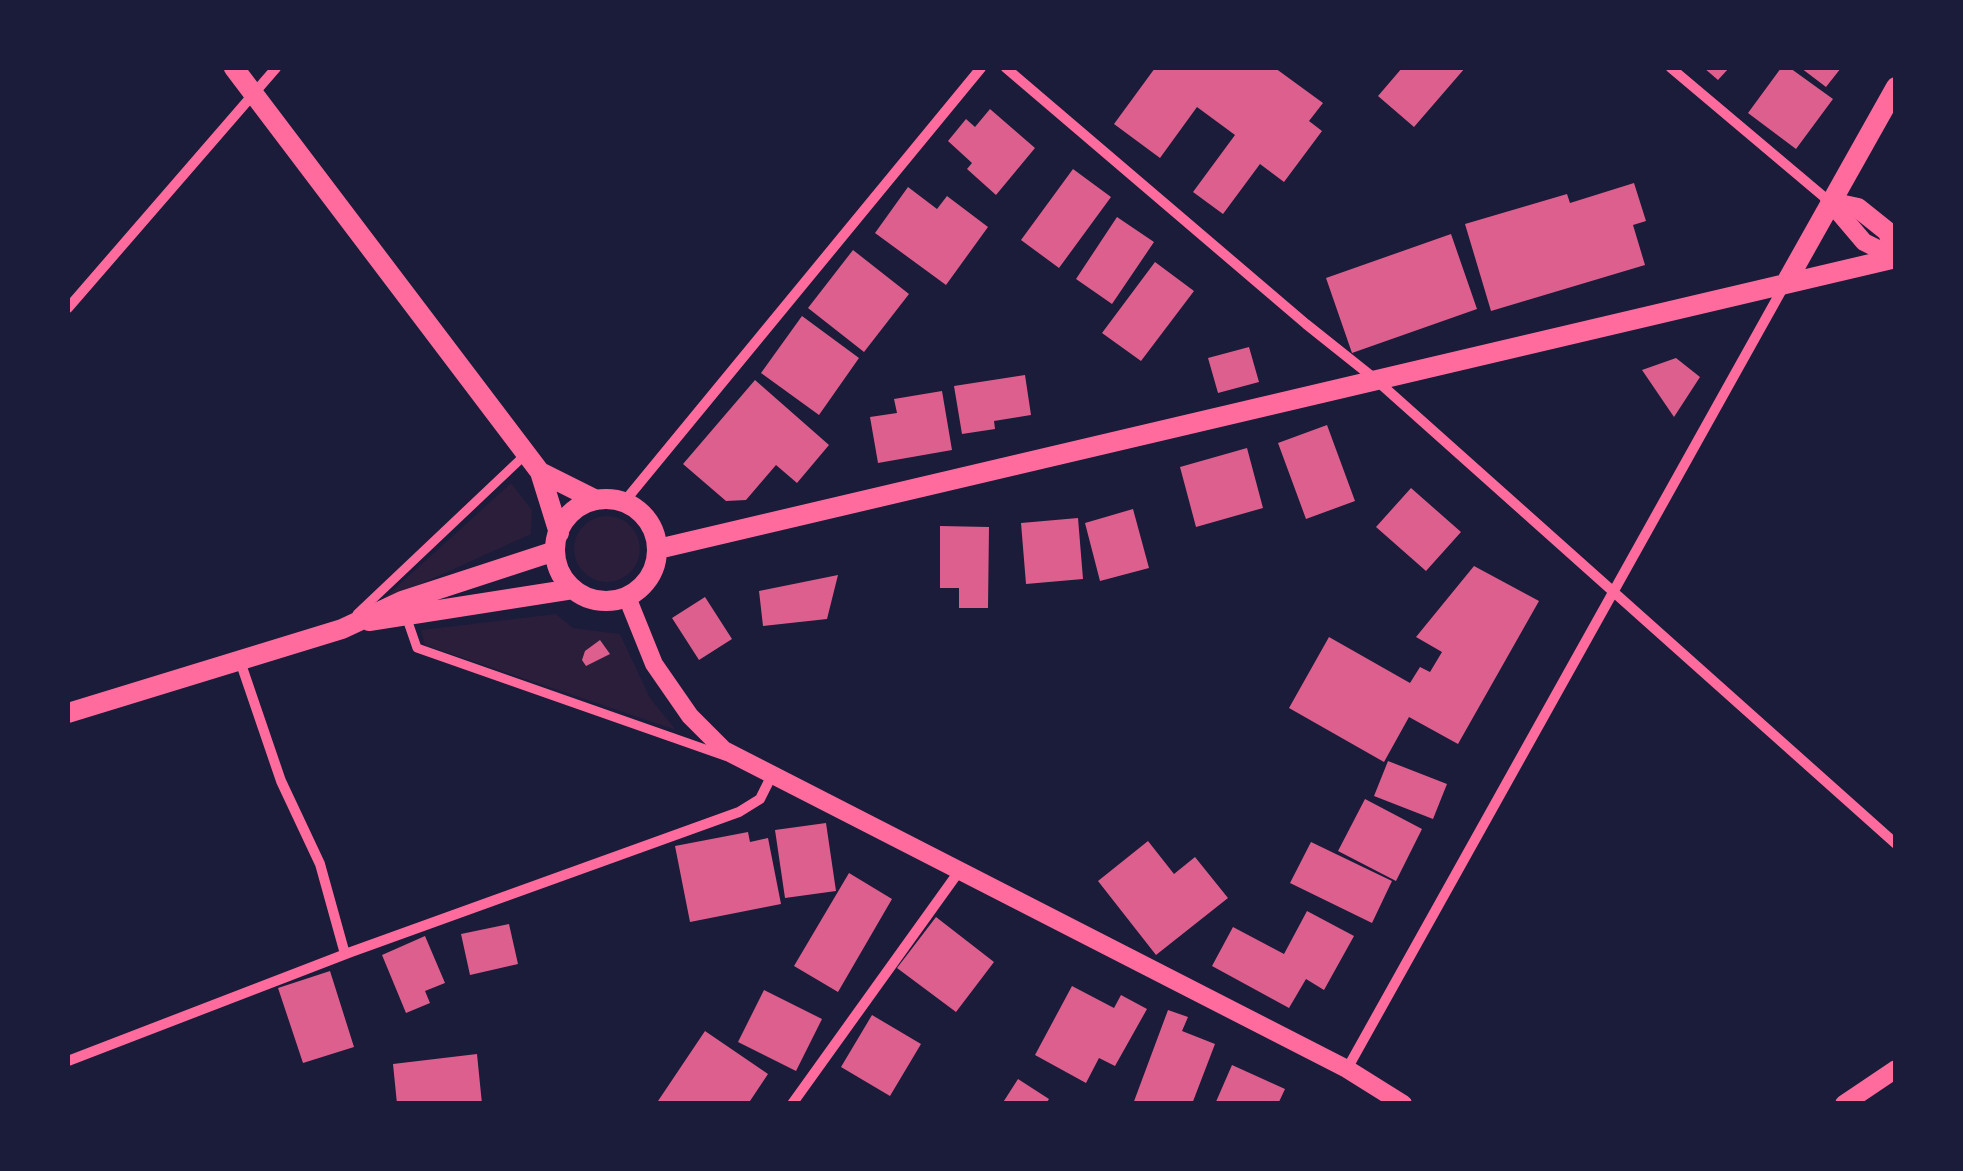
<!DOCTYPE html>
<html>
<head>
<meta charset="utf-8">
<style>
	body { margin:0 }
	#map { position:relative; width:1963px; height:1171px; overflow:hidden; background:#1b1b3a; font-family:"DejaVu Sans",sans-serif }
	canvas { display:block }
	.frame { position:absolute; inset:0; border:70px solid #1b1b3a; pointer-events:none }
</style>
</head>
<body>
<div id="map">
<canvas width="1963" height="1171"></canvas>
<div class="frame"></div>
</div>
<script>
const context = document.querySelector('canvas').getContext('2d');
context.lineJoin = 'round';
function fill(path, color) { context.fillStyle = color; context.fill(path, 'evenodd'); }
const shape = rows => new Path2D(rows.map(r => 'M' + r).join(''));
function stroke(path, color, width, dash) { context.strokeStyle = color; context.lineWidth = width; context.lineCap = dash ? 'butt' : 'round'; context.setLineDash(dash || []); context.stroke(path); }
const green = shape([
	[511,483,532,510,531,534,379,603],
	'574 549a33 33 0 1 1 66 0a33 33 0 1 1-66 0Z',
	[556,614,573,628,620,634,650,698,676,730,425,645,421,630]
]);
const building = shape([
	[1155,68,1275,68,1323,103,1309,121,1322,131,1284,182,1260,164,1223,214,1193,192,1235,135,1197,107,1160,158,1114,124],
	[1402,68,1465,68,1414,127,1378,96],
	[1704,68,1729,68,1718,80],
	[1781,68,1790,68,1833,99,1796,149,1748,113],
	[1801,68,1841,68,1826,87],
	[990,109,1035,148,996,195,967,169,972,163,948,141,966,119,975,127],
	[1073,169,1111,197,1059,268,1021,240],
	[1634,183,1646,221,1633,225,1645,265,1491,311,1465,224,1567,194,1570,203],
	[908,187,937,209,947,196,988,227,946,285,875,233],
	[1117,217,1154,242,1112,304,1076,279],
	[1451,234,1477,309,1352,353,1326,278],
	[853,250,909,294,864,352,808,308],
	[1155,262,1194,291,1141,361,1102,333],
	[802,316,859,358,819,415,761,373],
	[1249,347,1259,382,1218,393,1208,358],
	[1676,358,1700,377,1674,417,1642,370],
	[1025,375,1031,415,994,421,995,429,962,434,954,386],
	[755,380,829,445,797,483,776,465,746,500,726,501,683,464],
	[942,391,952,450,878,463,870,417,897,413,894,399],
	[1327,425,1355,501,1306,519,1278,443],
	[1247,448,1263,508,1196,527,1180,467],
	[1411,488,1461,532,1426,571,1376,527],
	[1133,509,1149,568,1100,581,1085,523],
	[1078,518,1083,579,1026,584,1021,523],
	[940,526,989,527,988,608,959,608,959,588,940,588],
	[1474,566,1539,601,1458,744,1409,717,1384,762,1289,708,1329,637,1410,683,1420,667,1430,672,1442,652,1416,637],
	[838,575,827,619,763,626,759,591],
	[705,597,732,639,699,660,672,618],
	[600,640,610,654,586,666,582,660,585,651],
	[1388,761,1447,784,1433,819,1374,796],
	[1365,799,1422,829,1396,881,1338,851],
	[826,823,836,891,785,898,775,830],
	[748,832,750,842,768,838,781,904,690,922,675,846],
	[1148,841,1174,874,1195,857,1228,898,1156,955,1098,881],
	[1311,842,1392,881,1372,923,1290,883],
	[849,873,892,899,838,992,794,966],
	[1307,911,1354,936,1324,990,1306,979,1289,1008,1212,966,1233,927,1284,954],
	[936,917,994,962,956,1012,897,968],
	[509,924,518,964,470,975,461,934],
	[425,936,445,983,425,991,430,1003,406,1013,382,955],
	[330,971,354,1047,303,1063,278,988],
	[1072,986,1114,1008,1121,995,1147,1009,1115,1066,1099,1058,1086,1083,1035,1055],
	[764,990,822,1019,796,1071,738,1042],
	[1168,1010,1188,1017,1182,1031,1215,1044,1192,1104,1133,1104],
	[872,1015,921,1044,890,1096,841,1067],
	[705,1031,768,1074,748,1104,656,1104],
	[477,1054,482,1104,397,1104,393,1064],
	[1232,1065,1285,1089,1278,1104,1215,1104],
	[1018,1079,1049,1099,1046,1104,1002,1104]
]);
const pedestrian = shape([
	[357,614,526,454],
	[407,619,417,648,725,756]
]);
const minor = shape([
	[1006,68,1306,324,1375,379,1896,844],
	[1671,68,1830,202],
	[68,308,276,68],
	[624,502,981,68],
	[240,661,281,781,320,864,345,954],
	[68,1061,351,952,739,812,760,799,771,777],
	[1347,1069,1784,286],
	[792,1104,960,870]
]);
const tertiary = shape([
	[1830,202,1864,242,1896,258],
	[627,597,654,664,690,716,724,750,1347,1069,1403,1104],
	[1844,1104,1896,1069]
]);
const secondary = shape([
	[234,68,540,472,559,533],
	[1830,202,1858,208,1888,232,1896,258],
	[1787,281,1896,87],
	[540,472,596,500],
	'555 550a51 51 0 1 1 102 0a51 51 0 1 1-102 0Z',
	[658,549,1896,258],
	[369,621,573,589],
	[68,713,342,629,402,601,555,551]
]);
fill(green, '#2a1e3b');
fill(building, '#dd5f8e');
stroke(pedestrian, '#ff6b9d', 9);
stroke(minor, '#ff6b9d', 10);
stroke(tertiary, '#ff6b9d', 18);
stroke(secondary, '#ff6b9d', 20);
</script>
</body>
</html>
